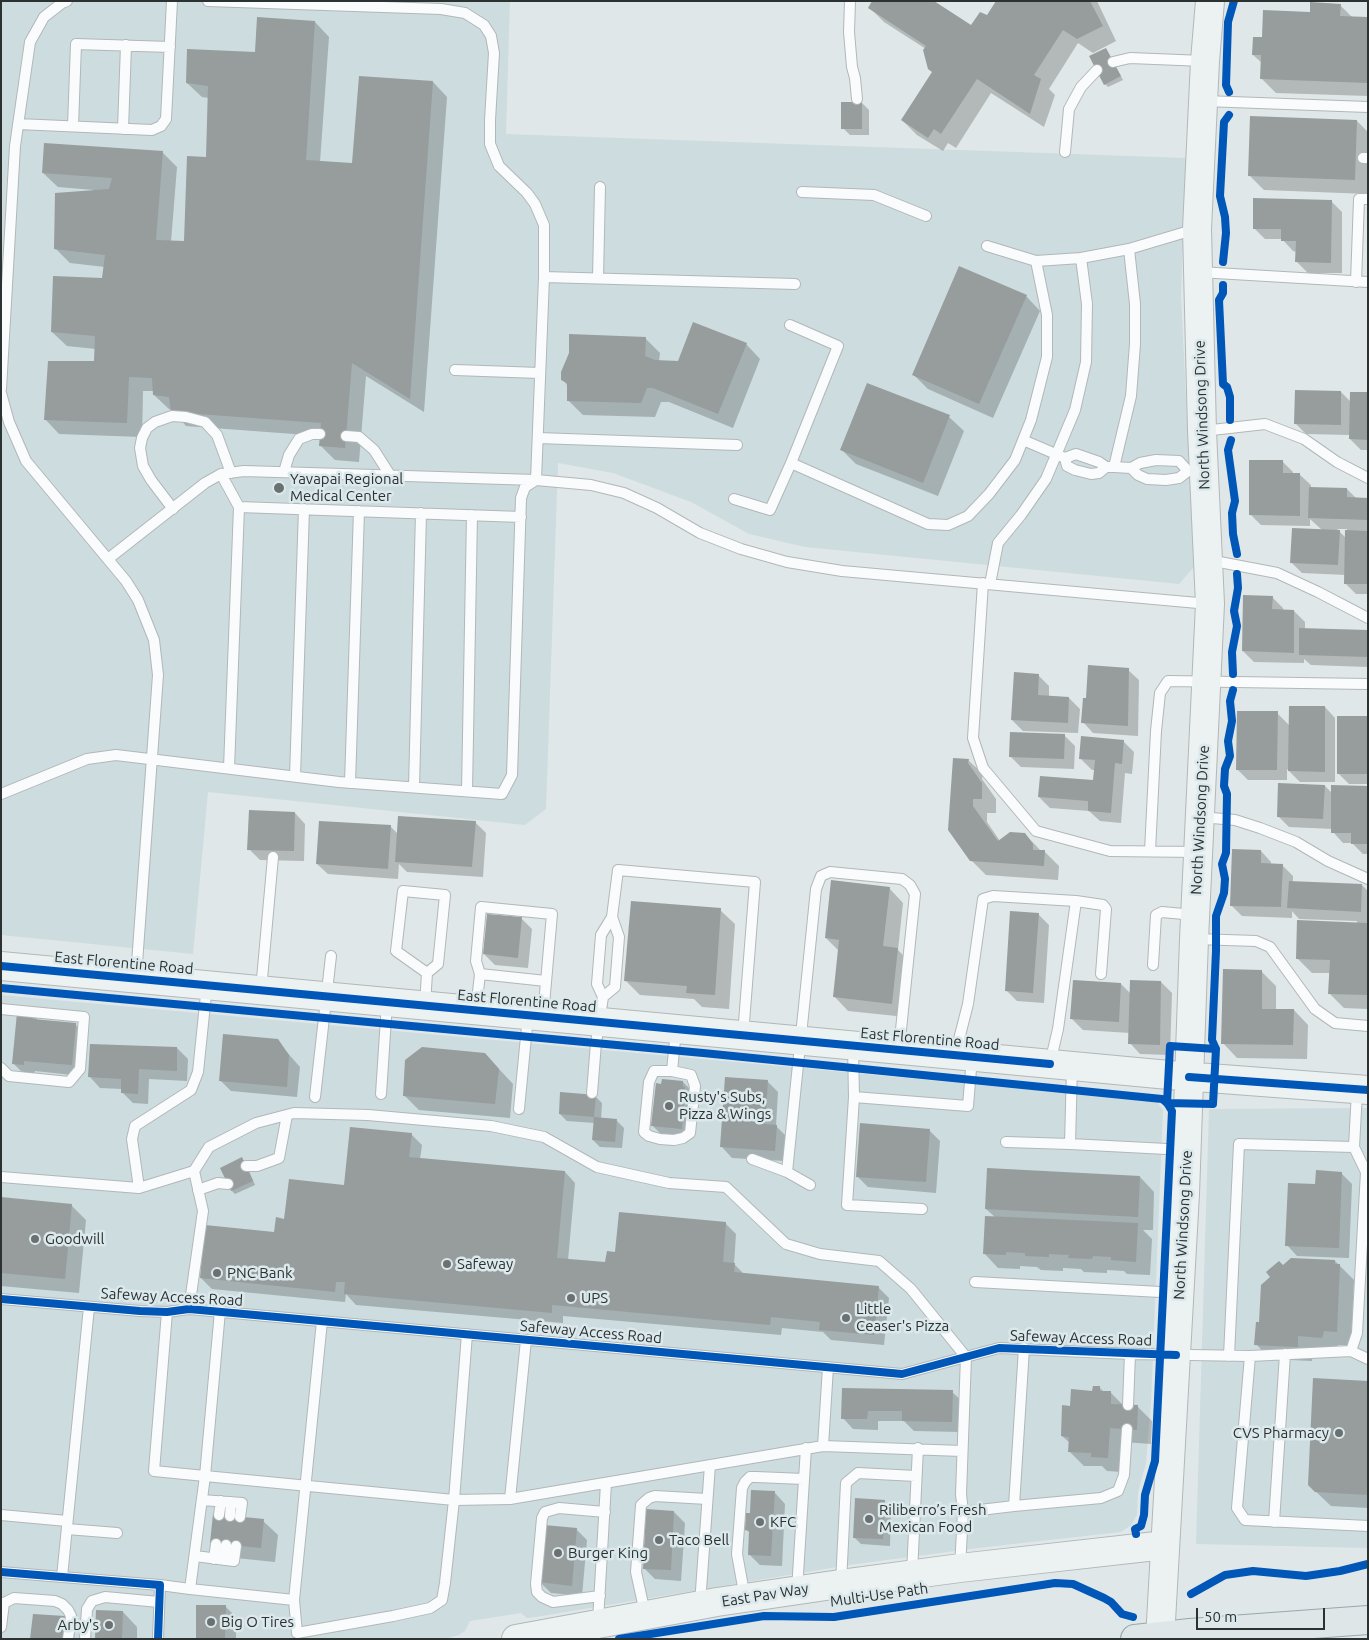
<!DOCTYPE html>
<html>
<head>
<meta charset="utf-8">
<style>
	body { margin:0 }
	#map { position:relative; width:1369px; height:1640px; overflow:hidden; background:#e0e7e8; font-family:Ubuntu,sans-serif }
	canvas { display:block }
	.frame { position:absolute; inset:0; border:2px solid #2c3132; pointer-events:none }
	.scale { position:absolute; left:1196px; top:1608px; width:129px; height:22px; box-sizing:border-box; border:2px solid #2c3132; border-top:0; padding-left:6px; font-size:15px; line-height:18px; white-space:nowrap; color:#2c3132; -webkit-text-stroke:4px #dce9ec; paint-order:stroke }
</style>
</head>
<body>
<div id="map">
<canvas width="1369" height="1640"></canvas>
<div class="frame"></div>
<div class="scale">50 m</div>
</div>
<script>
const context = document.querySelector('canvas').getContext('2d');
context.lineJoin = 'round';
function fill(path, color) { context.fillStyle = color; context.fill(path, 'evenodd'); }
const shape = rows => new Path2D(rows.map(r => 'M' + r).join(''));
function stroke(path, color, width, dash) { context.strokeStyle = color; context.lineWidth = width; context.lineCap = dash ? 'butt' : 'round'; context.setLineDash(dash || []); context.stroke(path); }
function drawText(font, color, halo, rows, align = 'center') {
  context.font = font + ' Ubuntu,sans-serif'; context.lineWidth = 5; context.setLineDash([]); context.textBaseline = 'middle'; context.strokeStyle = halo; context.fillStyle = color; for (const [text, x, y, turn = 0] of rows) {
    context.save(); context.translate(x, y); context.rotate((+turn || 0) * Math.PI / 180); context.textAlign = isNaN(turn) ? turn : align; if (halo) context.strokeText(text, 0, 0); context.fillText(text, 0, 0); context.restore();
  }
}
const built = shape([
	[1,1,510,1,506,134,1186,158,1181,295,1194,567,1179,584,805,547,749,534,691,502,613,473,558,463,546,809,525,825,208,792,193,954,1,935],
	[1,995,823,1070,1157,1102,1163,1110,1151,1402,1146,1463,1138,1492,1137,1515,1131,1525,1121,1532,978,1548,849,1565,536,1617,527,1618,521,1613,470,1621,465,1631,459,1635,444,1639,1,1639],
	[1368,1108,1368,1548,1196,1544,1209,1109]
]);
const shadow = shape([
	[997,1,1097,1,1116,41,1093,53,1078,43,1049,89,1055,95,1044,127,991,93,956,148,948,143,943,151,917,135,902,120,933,73,926,49,884,22,870,8,971,27,987,17],
	[1340,5,1353,18,1368,19,1368,96,1276,93,1261,78,1262,63,1253,55,1264,38,1311,14],
	[258,18,315,22,329,37,320,162,353,165,433,82,447,97,424,412,366,376,359,462,335,460,321,446,321,436,186,426,172,410,169,409,154,395,154,391,143,391,142,437,59,434,45,419,95,362,96,349,67,346,52,332,103,279,105,267,70,263,55,248,94,190,58,187,43,173,162,152,177,167,171,242,185,242,207,158,209,98,202,97,187,83,256,53],
	[1106,49,1123,80,1108,87,1105,84],
	[862,103,869,110,869,135,850,135,843,128],
	[1357,121,1368,132,1368,194,1264,190,1250,176],
	[1331,201,1342,212,1342,273,1308,273,1297,262,1297,252,1293,251,1282,239,1265,239,1254,228],
	[1026,296,1040,311,993,418,928,389,913,374],
	[645,338,660,353,659,361,679,362,746,344,760,359,733,428,669,402,661,402,655,417,583,415,568,400,568,386,562,379,570,353],
	[1341,392,1351,402,1368,394,1368,450,1361,450,1350,439,1350,435,1306,434,1295,423],
	[949,417,964,431,938,496,856,464,842,450],
	[1282,461,1293,472,1293,475,1300,475,1311,485,1311,488,1347,489,1357,499,1368,499,1368,594,1356,594,1345,583,1346,575,1302,573,1291,562,1322,530,1310,519,1310,526,1261,525,1250,514],
	[1337,529,1347,529,1347,539],
	[1272,597,1283,608,1283,611,1294,611,1305,622,1305,629,1368,631,1368,667,1311,665,1304,659,1304,663,1254,662,1243,651],
	[1128,670,1139,680,1138,736,1093,733,1083,722],
	[1038,675,1049,686,1049,697,1069,698,1080,709,1078,733,1023,731,1012,720],
	[1325,707,1335,718,1335,782,1300,782,1287,769,1287,780,1248,780,1237,769,1277,713,1290,726],
	[1368,718,1368,784,1349,784,1338,773],
	[1064,735,1075,746,1074,769,1021,767,1010,756],
	[1123,741,1134,752,1132,774,1125,773,1121,823,1100,821,1089,811,1050,808,1039,797,1095,781,1095,770,1092,770,1081,759],
	[968,760,983,774,982,779,996,799,996,813,987,813,987,822,1000,841,1025,834,1041,851,1044,851,1059,866,1058,880,986,875,971,860,949,830],
	[1325,786,1333,794,1368,787,1368,854,1363,854,1352,843,1343,843,1333,832,1333,829,1289,827,1278,816],
	[295,813,305,824,304,861,260,860,249,849],
	[475,822,486,833,483,877,407,872,399,864,398,879,328,874,317,864,390,826,398,834],
	[1261,851,1271,862,1271,865,1282,865,1293,876,1293,882,1362,885,1368,891,1368,1009,1344,1008,1330,994,1330,973,1312,973,1297,958,1357,924,1357,921,1299,919,1292,911,1292,918,1242,916,1231,905],
	[889,888,903,903,898,950,912,964,906,1017,848,1011,834,996,839,951,826,938],
	[720,910,735,924,729,1009,702,1007,694,999,640,995,626,981],
	[1038,914,1049,925,1044,1003,1017,1001,1006,990],
	[521,918,532,929,528,968,495,965,484,954],
	[1262,972,1276,986,1276,1010,1294,1010,1308,1025,1307,1059,1237,1058,1223,1043],
	[1161,982,1172,993,1170,1055,1140,1054,1130,1043,1130,1033,1083,1030,1072,1019,1121,984,1131,994],
	[33,1015,38,1020,75,1024,86,1035,82,1076,35,1071,34,1075,24,1074,13,1063],
	[277,1041,300,1067,297,1097,231,1091,220,1080],
	[177,1048,188,1059,187,1081,149,1079,148,1104,133,1103,122,1092,122,1089,100,1088,90,1077],
	[485,1054,513,1084,510,1118,419,1110,404,1095],
	[683,1082,694,1093,696,1099,692,1139,664,1137,653,1126],
	[768,1082,778,1092,776,1126,787,1137,785,1161,732,1158,722,1147],
	[595,1096,602,1103,601,1119,617,1121,624,1128,622,1148,600,1147,593,1140,595,1123,567,1121,560,1114],
	[929,1130,940,1141,936,1193,868,1187,857,1176],
	[411,1134,422,1145,420,1159,565,1172,575,1183,568,1260,607,1264,616,1253,725,1223,736,1234,734,1264,744,1274,878,1287,889,1298,884,1345,831,1340,823,1332,782,1328,781,1335,563,1316,563,1323,356,1305,346,1294,345,1302,212,1289,201,1278,276,1233,286,1220,346,1187],
	[242,1159,245,1162,255,1185,235,1194,232,1191,222,1168],
	[1341,1173,1352,1184,1349,1258,1297,1256,1287,1245,1316,1186],
	[1140,1177,1154,1192,1153,1230,1143,1230,1152,1239,1150,1275,1127,1274,1124,1271,1107,1270,1107,1273,1084,1272,1081,1269,1063,1268,1063,1271,1041,1270,1037,1267,1020,1266,1020,1269,998,1268,984,1253,995,1217,986,1209],
	[1,1199,71,1205,86,1220,79,1293,1,1286],
	[1335,1261,1354,1280,1351,1345,1338,1345,1336,1351,1312,1350,1312,1361,1270,1359,1256,1344,1260,1324,1283,1267],
	[1368,1382,1368,1508,1331,1506,1309,1485],
	[1099,1387,1104,1392,1111,1393,1124,1406,1138,1407,1152,1421,1151,1444,1124,1442,1122,1472,1107,1471,1102,1466,1084,1466,1069,1451,1070,1443,1062,1436,1071,1407],
	[843,1389,952,1392,963,1402,962,1432,914,1431,904,1421,878,1421,878,1430,853,1429,843,1418],
	[775,1493,785,1504,782,1566,760,1565,749,1554,750,1533,747,1530,751,1515],
	[884,1501,891,1508,890,1546,861,1544,854,1537],
	[674,1512,685,1523,681,1581,655,1579,644,1568],
	[263,1521,278,1535,275,1562,226,1557,212,1543],
	[576,1529,587,1540,582,1596,551,1593,540,1582],
	[225,1606,236,1617,236,1639,197,1639],
	[123,1612,137,1627,137,1639,96,1639],
	[65,1618,75,1628,74,1639,32,1639]
]);
const building = shape([
	[872,1,934,1,971,25,980,12,987,15,996,1,1090,1,1103,26,1077,39,1063,30,1034,75,1041,79,1030,114,977,79,941,134,934,129,928,138,901,120,932,72,928,69,923,50,926,46,868,8],
	[1310,2,1341,4,1340,16,1368,17,1368,83,1260,79,1261,55,1252,55,1253,37,1262,37,1263,10,1310,12],
	[257,17,315,21,306,160,352,163,359,76,433,81,410,399,352,363,345,448,319,446,321,423,171,412,169,397,153,395,152,378,129,377,127,423,44,420,48,361,94,361,95,336,51,332,53,276,102,278,105,255,54,249,55,193,109,189,112,178,42,173,44,143,163,151,156,240,184,241,187,156,206,157,208,86,186,83,187,49,255,52],
	[1106,48,1121,76,1104,85,1089,56],
	[841,102,862,102,862,129,841,129],
	[1250,116,1357,120,1355,180,1248,176],
	[1253,198,1332,200,1331,263,1295,262,1296,241,1281,241,1281,229,1253,229],
	[959,266,1027,295,979,404,912,375],
	[693,322,747,343,718,414,653,388,647,388,641,403,567,401,567,383,561,380,561,372,569,353,569,334,646,337,645,356,655,360,678,361],
	[867,383,950,415,923,483,840,450],
	[1295,390,1341,391,1341,425,1294,424],
	[1350,392,1368,392,1368,440,1349,439],
	[1249,460,1283,460,1283,473,1300,473,1300,516,1249,515],
	[1309,487,1347,488,1347,497,1368,498,1368,520,1308,518],
	[1292,528,1340,530,1338,565,1290,563],
	[1345,530,1368,531,1368,584,1344,584],
	[1243,595,1273,596,1272,609,1294,610,1294,653,1242,651],
	[1299,628,1368,630,1368,657,1299,655],
	[1088,665,1129,668,1128,726,1081,723,1083,698,1086,698],
	[1014,672,1039,674,1038,695,1069,697,1068,723,1011,720],
	[1289,706,1325,706,1325,772,1288,771],
	[1237,711,1278,711,1277,770,1236,770],
	[1337,716,1368,716,1368,774,1337,774],
	[1010,732,1065,734,1064,759,1009,757],
	[1081,736,1124,740,1122,764,1115,763,1111,813,1088,811,1088,801,1038,797,1040,776,1093,780,1095,760,1079,759],
	[953,758,969,759,968,763,982,783,982,799,973,799,973,806,998,841,1010,832,1025,833,1033,844,1033,850,1045,850,1044,866,970,861,948,830],
	[1278,783,1325,785,1323,819,1277,817],
	[1331,785,1368,786,1368,844,1351,844,1351,833,1331,833],
	[249,810,295,812,294,851,247,850],
	[398,816,476,821,472,867,395,862],
	[319,821,391,825,388,869,316,864],
	[1232,849,1261,850,1261,863,1283,864,1281,907,1230,906],
	[831,880,890,887,883,946,898,948,892,1004,833,997,839,940,825,938],
	[1289,881,1362,884,1361,912,1287,908],
	[631,901,721,908,715,995,686,993,687,986,624,981],
	[1010,911,1039,913,1033,993,1005,991],
	[487,914,522,917,518,958,483,954],
	[1297,920,1368,923,1367,995,1328,994,1330,960,1296,959],
	[1223,969,1262,970,1262,1009,1294,1009,1293,1045,1221,1044],
	[1073,980,1121,983,1119,1022,1070,1019],
	[1130,980,1161,981,1160,1045,1128,1044],
	[17,1013,33,1014,33,1019,76,1023,72,1065,24,1061,24,1065,12,1064],
	[223,1034,278,1039,289,1055,287,1087,219,1081],
	[90,1044,177,1047,177,1071,139,1069,138,1094,121,1093,121,1079,88,1077],
	[422,1047,485,1053,499,1069,495,1104,403,1096,405,1060],
	[725,1077,768,1080,765,1124,777,1125,775,1151,720,1147],
	[662,1079,683,1081,683,1086,685,1087,682,1129,651,1126,656,1083,661,1084],
	[560,1092,596,1095,594,1117,559,1114],
	[594,1117,617,1119,615,1142,592,1140],
	[860,1123,930,1129,926,1182,856,1177],
	[350,1127,412,1133,409,1157,565,1171,557,1258,605,1262,607,1251,615,1252,619,1212,726,1222,723,1262,735,1263,734,1272,879,1286,874,1335,819,1330,820,1322,771,1317,770,1325,552,1305,552,1313,344,1294,345,1282,336,1282,335,1292,200,1278,205,1225,274,1232,276,1217,284,1219,289,1179,344,1185],
	[242,1157,253,1181,231,1191,220,1168],
	[987,1168,1140,1176,1138,1217,985,1209],
	[1316,1170,1342,1172,1339,1248,1285,1246,1288,1183,1315,1184],
	[1,1197,72,1204,65,1279,1,1273],
	[985,1216,1138,1223,1136,1262,1111,1260,1111,1257,1093,1256,1092,1259,1068,1258,1069,1255,1049,1254,1049,1257,1025,1256,1025,1253,1006,1252,1006,1255,983,1254],
	[1291,1258,1335,1260,1335,1264,1340,1264,1337,1332,1324,1331,1322,1338,1298,1336,1298,1347,1254,1345,1256,1322,1259,1322,1261,1285,1270,1277,1266,1272,1279,1261,1283,1265],
	[1313,1378,1368,1381,1368,1495,1315,1492,1308,1485],
	[1093,1386,1100,1386,1100,1391,1111,1391,1111,1404,1138,1405,1137,1430,1110,1428,1108,1458,1091,1457,1091,1453,1068,1452,1069,1437,1061,1436,1062,1405,1070,1406,1071,1389,1092,1391],
	[842,1388,953,1390,952,1422,902,1421,902,1411,868,1411,867,1419,841,1419],
	[751,1490,775,1491,771,1556,748,1555,749,1531,745,1530,746,1513,750,1513],
	[855,1498,885,1500,883,1539,853,1538],
	[646,1509,674,1511,671,1570,643,1569],
	[213,1514,264,1519,261,1548,210,1543],
	[544,1525,577,1528,572,1586,539,1582],
	[196,1605,226,1605,225,1639,196,1639],
	[96,1610,123,1611,122,1639,95,1639],
	[33,1614,65,1616,63,1639,30,1639]
]);
const lane = shape([
	[850,1,849,32,852,67,855,78,857,99],
	[1113,62,1130,58,1204,61],
	[1204,101,1368,107],
	[18,124,152,130,161,126,166,119,172,1],
	[73,126,76,44,170,47],
	[123,129,126,45],
	[1065,152,1069,109,1081,87,1097,70],
	[1363,158,1368,158],
	[802,192,874,195,926,216],
	[987,246,1036,261,1081,258],
	[1129,249,1135,304,1135,344,1131,396,1114,467,1131,468,1140,463,1156,460,1179,461,1188,471],
	[1199,272,1368,282],
	[544,277,795,284],
	[598,278,600,187],
	[1356,282,1359,199,1368,199],
	[790,325,838,346,791,463,928,524,948,525,968,516,989,494,1015,460,1031,420,1047,357,1047,315,1036,261],
	[455,370,540,373],
	[1,389,15,146,30,42,44,17,62,3,67,1],
	[1,393,9,422,26,461,126,581,138,600,154,640,158,675,136,977],
	[1203,431,1265,424,1304,439,1337,462,1368,478],
	[346,436,359,437,374,450,390,475],
	[538,438,737,445],
	[1023,440,1065,458,1076,454,1099,462,1106,467,1114,467],
	[1065,458,1067,466,1075,470,1091,474,1099,473,1106,467],
	[1131,468,1138,475,1147,479,1166,480,1179,478,1188,471,1194,471],
	[284,472,289,455,299,439,312,434,320,434],
	[221,474,239,507,521,517],
	[734,499,770,510,791,463],
	[173,509,151,480,143,466,140,448,142,438,147,428,155,422,172,416,186,417,205,422,217,435,231,473],
	[108,559,205,483,221,474,244,471,536,480,591,485,624,493,657,508,700,533,741,549,787,562,842,571,1209,604],
	[1209,560,1277,573,1318,592,1368,618],
	[983,583,973,738,983,768,1036,831,1110,851,1197,852],
	[990,584,998,543,1021,515,1046,479,1075,410,1086,362,1087,304,1081,258,1129,249,1196,229],
	[229,768,239,507],
	[295,776,304,509],
	[350,783,359,511],
	[414,787,421,513],
	[467,791,472,515],
	[1,794,87,759,116,755,339,782,502,794,512,775,521,498,525,487,536,480,544,277,544,225,535,204,527,193,499,166,490,144,490,120,494,53,491,36,484,25,465,13,441,9,208,1],
	[1201,817,1235,820,1260,828,1296,842,1328,861,1368,879],
	[1150,851,1156,731,1160,693,1168,681,1368,684],
	[1196,939,1256,941,1270,947,1315,1009,1335,1023,1368,1026],
	[1153,965,1156,915,1162,912,1194,915],
	[480,974,546,981],
	[261,990,273,857],
	[603,997,615,987,619,937,612,917],
	[425,1005,427,973,438,964,445,895,403,891,396,951,427,973],
	[1,1009,84,1017,80,1069,69,1082,9,1076,1,1068],
	[476,1009,480,974,476,961,481,907,552,914,543,1016],
	[853,1047,854,1097,968,1106,972,1057],
	[955,1055,968,1004,983,899,993,896,1076,901],
	[1050,1063,1058,1029,1076,901,1103,905,1106,909,1101,974],
	[1072,1067,1070,1144,1186,1150],
	[654,1071,672,1071,691,1075,695,1086,690,1133,683,1138,674,1140,660,1139,649,1136,644,1132,649,1082,654,1071],
	[672,1071,676,1030],
	[592,1093,596,1043,603,997,597,984,601,935,612,917,618,870,755,882,743,1035],
	[381,1094,387,1003],
	[315,1097,331,956],
	[854,1097,847,1205,922,1209],
	[519,1109,528,1016],
	[1006,1142,1070,1144],
	[752,1159,787,1172,810,1185],
	[246,1166,257,1166,279,1158,287,1115],
	[787,1172,816,889,821,876,830,872,902,879,910,885,915,894,899,1049],
	[1,1177,139,1188,194,1171],
	[139,1188,132,1139,135,1126,191,1090,198,1072,207,985],
	[198,1190,218,1183,228,1184],
	[975,1282,1179,1293],
	[1,1299,140,1311,167,1312,189,1309,902,1374,999,1348,1130,1354,1250,1356,1351,1351,1368,1359],
	[189,1309,203,1211,194,1171,209,1147,256,1123,294,1113,368,1115,491,1126,544,1137,597,1167,669,1183,726,1187,786,1244,820,1254,879,1261,911,1289,966,1357,961,1494,963,1512],
	[220,1311,205,1476,454,1500,510,1499,823,1446,828,1367],
	[1351,1351,1357,1333,1366,1172,1354,1147,1357,1091],
	[1229,1356,1239,1144,1354,1147],
	[1250,1356,1237,1508,1245,1520,1368,1526],
	[1128,1405,1130,1354],
	[823,1446,962,1451],
	[510,1499,526,1340],
	[202,1500,242,1503,240,1517],
	[1014,1506,1101,1498,1118,1491,1124,1475,1127,1429],
	[1,1515,67,1521],
	[219,1515,221,1501],
	[230,1516,231,1502],
	[1274,1522,1285,1354],
	[67,1529,117,1533],
	[195,1556,234,1561,236,1546],
	[214,1559,216,1544],
	[224,1560,226,1545],
	[960,1568,963,1512,1014,1506,1024,1348],
	[1,1572,160,1585,158,1639],
	[912,1573,918,1448],
	[62,1577,89,1307],
	[841,1583,846,1483,858,1473,916,1476],
	[160,1585,190,1589,205,1476,154,1471,167,1312],
	[190,1589,294,1600,297,1633,393,1616,430,1608,442,1600,445,1583,454,1500,467,1334],
	[797,1590,806,1448],
	[600,1596,553,1602,542,1597,537,1592,536,1584,542,1518,545,1512,559,1508,605,1512],
	[745,1598,737,1554,742,1488,745,1482,750,1477,756,1477,804,1479],
	[294,1600,322,1321],
	[1,1603,4,1603,1,1627],
	[4,1603,14,1598,55,1601,62,1604,68,1610,71,1616,68,1639],
	[700,1604,710,1465],
	[645,1613,636,1572,641,1505,649,1498,655,1496,707,1499],
	[598,1621,606,1483],
	[85,1639,87,1609,92,1601,105,1597,159,1602]
]);
const secondary = shape([
	[1,966,1169,1075,1368,1090],
	[516,1639,717,1602,840,1584,960,1568,1165,1545],
	[1160,1639,1185,1194,1194,939,1210,604,1202,431,1197,229,1205,61,1210,1]
]);
const primary = shape([
	[1135,1639,1190,1633,1368,1620]
]);
const cycleway = shape([
	[1229,92,1226,85,1228,22,1234,1],
	[1223,262,1226,233,1225,217,1220,196,1224,122,1229,115],
	[1223,285,1223,293,1219,300,1223,384,1227,387,1230,397,1230,420],
	[1231,440,1228,450,1235,501,1232,513,1233,534,1237,554],
	[1233,674,1232,652,1237,626,1234,611,1238,588,1237,574],
	[1,966,1050,1064],
	[1,988,703,1053,1162,1099,1167,1103,1172,1111,1155,1461,1145,1495,1144,1515,1141,1526,1135,1529,1136,1534],
	[1189,1077,1368,1090],
	[1167,1103,1213,1104,1216,1049,1212,1040,1216,951,1216,916,1224,893,1225,879,1222,864,1226,853,1227,794,1224,786,1225,769,1230,756,1228,741,1232,721,1230,701,1233,690],
	[1167,1103,1170,1046,1216,1049],
	[1,1299,140,1311,167,1312,189,1309,902,1374,999,1348,1176,1355],
	[1,1572,160,1585,158,1639],
	[1191,1594,1225,1575,1253,1571,1306,1576,1340,1571,1368,1564],
	[619,1639,764,1616,834,1617,1055,1583,1073,1584,1104,1598,1111,1602,1122,1614,1133,1617]
]);
const markers = [
	[279,488,6,"#6b7172"],
	[669,1106,5,"#6b7172"],
	[35,1239,5,"#6b7172"],
	[447,1264,5,"#6b7172"],
	[217,1273,5,"#6b7172"],
	[571,1298,5,"#6b7172"],
	[846,1318,5,"#6b7172"],
	[1339,1433,5,"#6b7172"],
	[869,1519,5,"#6b7172"],
	[760,1522,5,"#6b7172"],
	[659,1540,5,"#6b7172"],
	[558,1553,5,"#6b7172"],
	[211,1622,5,"#6b7172"],
	[109,1625,5,"#6b7172"]
];
const streetNames = [
	["North Windsong Drive",1202,415,-92],
	["North Windsong Drive",1200,820,-87],
	["East Florentine Road",124,963,5],
	["East Florentine Road",527,1001,5],
	["East Florentine Road",930,1039,5],
	["North Windsong Drive",1183,1225,-87],
	["Safeway Access Road",172,1297,3],
	["Safeway Access Road",591,1332,5],
	["Safeway Access Road",1081,1338,2],
	["East Pav Way",765,1595,-9],
	["Multi-Use Path",879,1595,-8]
];
const poiNames = [
	["Yavapai Regional",290,479],
	["Medical Center",290,496],
	["Rusty's Subs,",679,1097],
	["Pizza & Wings",679,1114],
	["Goodwill",45,1239],
	["Safeway",457,1264],
	["PNC Bank",227,1273],
	["UPS",581,1298],
	["Little",856,1309],
	["Ceaser's Pizza",856,1326],
	["CVS Pharmacy",1329,1433,"right"],
	["Riliberro’s Fresh",879,1510],
	["Mexican Food",879,1527],
	["KFC",770,1522],
	["Taco Bell",669,1540],
	["Burger King",568,1553],
	["Big O Tires",221,1622],
	["Arby's",99,1625,"right"]
];
fill(built, '#cddcdf');
fill(shadow, '#0003');
fill(building, '#979c9d');
stroke(lane, '#b2b7b8', 12);
stroke(secondary, '#b2b7b8', 30);
stroke(primary, '#97a8ac', 30);
stroke(lane, '#fafbfc', 10);
stroke(secondary, '#ecf1f2', 28);
stroke(primary, '#dee6e8', 28);
stroke(cycleway, '#0057b8', 8);
for (const [x, y, r, color] of markers) { const dot = new Path2D(); dot.arc(x, y, r, 0, 2 * Math.PI); context.fillStyle = color; context.fill(dot); stroke(dot, '#dce9ec', 2); }
drawText('15px', '#2c3132', '#dce9ec', streetNames);
drawText('15px', '#2c3132', '#dce9ec', poiNames, 'left');
</script>
</body>
</html>
